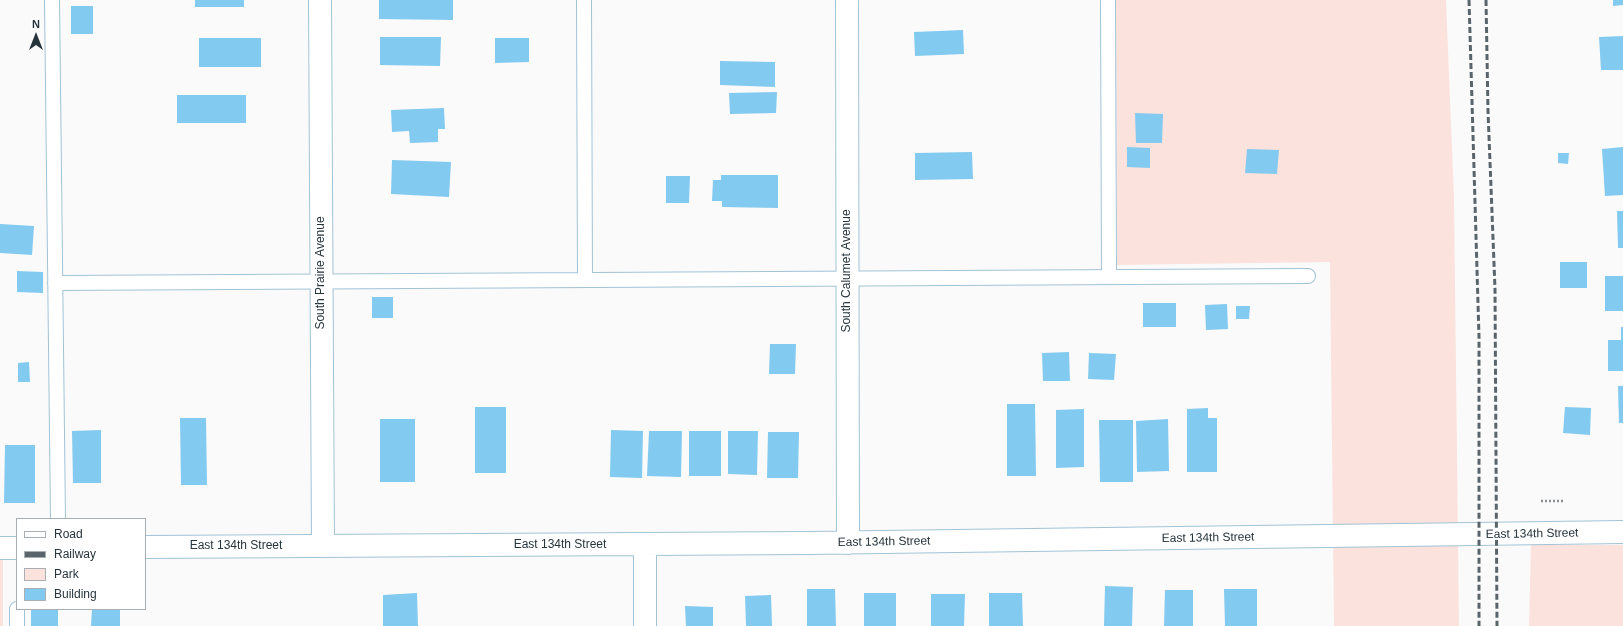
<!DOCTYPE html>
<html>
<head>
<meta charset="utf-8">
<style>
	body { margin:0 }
	#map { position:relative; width:1623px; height:626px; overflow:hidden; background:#fafafa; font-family:Arial,sans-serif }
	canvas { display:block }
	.legend { position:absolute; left:16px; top:518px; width:130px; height:92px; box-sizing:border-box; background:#fff; border:1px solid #a8aeb1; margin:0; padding:5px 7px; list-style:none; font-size:12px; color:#26343c }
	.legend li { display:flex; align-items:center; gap:8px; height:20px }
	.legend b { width:20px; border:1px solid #a8aeb1 }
	.north { position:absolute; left:16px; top:16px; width:40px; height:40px; -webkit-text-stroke:3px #fff; paint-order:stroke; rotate:0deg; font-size:11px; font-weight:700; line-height:16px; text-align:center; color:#26343c }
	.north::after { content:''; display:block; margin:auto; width:14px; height:18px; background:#26343c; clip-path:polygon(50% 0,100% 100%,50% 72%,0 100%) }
</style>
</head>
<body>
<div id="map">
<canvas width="1623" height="626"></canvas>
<ul class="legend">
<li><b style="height:5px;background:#fff"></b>Road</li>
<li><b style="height:5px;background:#5a656b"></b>Railway</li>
<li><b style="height:11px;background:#fbe2dc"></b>Park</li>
<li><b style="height:11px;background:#82caf0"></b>Building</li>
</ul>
<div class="north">N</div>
</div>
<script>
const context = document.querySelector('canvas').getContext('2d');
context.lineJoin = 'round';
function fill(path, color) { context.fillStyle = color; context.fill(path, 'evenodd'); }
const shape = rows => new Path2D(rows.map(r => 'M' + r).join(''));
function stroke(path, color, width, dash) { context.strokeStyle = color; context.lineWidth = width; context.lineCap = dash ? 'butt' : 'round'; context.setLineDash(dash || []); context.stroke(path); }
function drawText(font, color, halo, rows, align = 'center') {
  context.font = font + ' Arial,sans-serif'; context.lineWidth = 3.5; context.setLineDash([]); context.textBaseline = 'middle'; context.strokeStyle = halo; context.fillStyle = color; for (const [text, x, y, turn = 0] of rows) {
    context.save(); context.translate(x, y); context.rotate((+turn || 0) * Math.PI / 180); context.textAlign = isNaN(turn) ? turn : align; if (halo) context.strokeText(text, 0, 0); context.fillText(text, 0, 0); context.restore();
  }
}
const green = shape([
	[1116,0,1446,0,1454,199,1459,626,1334,626,1330,262,1117,265],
	[1531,545,1623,545,1623,626,1529,626],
	[0,559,3,559,3,626,0,626]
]);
const building = shape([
	[195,0,244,0,244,7,195,7],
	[379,0,453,0,453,20,379,19],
	[1613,0,1623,0,1623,5,1613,6],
	[71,6,93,6,93,34,71,34],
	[963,30,964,54,915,56,914,32],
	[1623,36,1623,70,1601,70,1599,37],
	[380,37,441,37,440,66,380,65],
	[199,38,261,38,261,67,199,67],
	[495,38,529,38,529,62,495,63],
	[720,61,775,62,775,87,720,85],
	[777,92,776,113,730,114,729,93],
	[177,95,246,95,246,123,177,123],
	[444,108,445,129,438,129,438,142,410,143,409,131,392,132,391,110],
	[1135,113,1163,114,1162,143,1136,143],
	[1127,147,1150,148,1150,168,1127,167],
	[1623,147,1623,195,1605,196,1602,149],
	[1247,149,1279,150,1277,174,1245,173],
	[972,152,973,179,915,180,915,153],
	[1558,153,1569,153,1568,164,1558,163],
	[392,160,451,162,449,197,391,194],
	[721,175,778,175,778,208,722,207,722,201,712,201,713,180,721,180],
	[666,176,690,176,689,203,666,203],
	[1617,211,1623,211,1623,248,1618,248],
	[0,224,34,226,32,255,0,253],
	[1560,262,1587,262,1587,288,1560,288],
	[17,271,43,272,43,293,17,292],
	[1605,276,1623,276,1623,311,1605,311],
	[372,297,393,297,393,318,372,318],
	[1143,303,1176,303,1176,327,1143,327],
	[1227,304,1228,329,1206,330,1205,305],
	[1236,306,1250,306,1249,319,1236,319],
	[1621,327,1623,327,1623,371,1608,371,1608,340,1621,340],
	[770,344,796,344,795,374,769,374],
	[1069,352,1070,381,1043,381,1042,353],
	[1089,353,1116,354,1114,380,1088,379],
	[29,362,30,382,18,382,18,363],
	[1618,386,1623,386,1623,423,1619,423],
	[1007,404,1035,404,1036,476,1007,476],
	[475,407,506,407,506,473,475,473],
	[1565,407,1591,408,1590,435,1563,433],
	[1208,408,1208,418,1217,418,1217,472,1187,472,1187,409],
	[1084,409,1084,467,1056,468,1056,410],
	[180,418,206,418,207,485,181,485],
	[380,419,415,419,415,482,380,482],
	[1168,419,1169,471,1137,472,1136,421],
	[1099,420,1133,420,1133,482,1100,482],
	[101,430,101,483,73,483,72,431],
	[611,430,643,431,642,478,610,477],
	[649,431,682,431,681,477,647,476],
	[689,431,721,431,721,476,689,476],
	[728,431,758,431,757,475,728,474],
	[768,432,799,432,798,478,767,478],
	[5,445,35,445,35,503,4,503],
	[1105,586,1133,587,1132,626,1104,626],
	[807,589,835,589,836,626,807,626],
	[1224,589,1257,589,1257,626,1225,626],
	[1165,590,1193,590,1193,626,1164,626],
	[417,593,418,626,383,626,383,595],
	[864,593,896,593,896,626,864,626],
	[989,593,1022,593,1023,626,989,626],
	[931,594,965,594,964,626,931,626],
	[771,595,772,626,746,626,745,596],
	[685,606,713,607,713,626,686,626],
	[31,609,58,609,58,626,31,626],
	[92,609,120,609,120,626,91,626]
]);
const path = shape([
	[1541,501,1563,501]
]);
const lane = shape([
	[52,0,58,519],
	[584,0,585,280],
	[1108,0,1109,277],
	[55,283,1308,276],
	[17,626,17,609]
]);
const street = shape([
	[320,0,323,546],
	[847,0,848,543],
	[145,547,808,543,1623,532],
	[0,548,17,548],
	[645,626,645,544]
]);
const rail = shape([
	[1469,0,1479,337,1479,626],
	[1486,0,1488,111,1495,289,1497,626]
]);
const streetNames = [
	["South Calumet Avenue",847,271,-90],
	["South Prairie Avenue",321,273,-90],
	["East 134th Street",1532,534,-1],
	["East 134th Street",1208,538,-1],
	["East 134th Street",884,542,-1],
	["East 134th Street",560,545],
	["East 134th Street",236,546]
];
fill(green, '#fbe2dc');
fill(building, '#82caf0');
stroke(lane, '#a1c3d7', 16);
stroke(street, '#a1c3d7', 24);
stroke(path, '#899095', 2.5, [2, 2]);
stroke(lane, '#fff', 14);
stroke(street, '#fff', 22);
stroke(rail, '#5a656b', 3, [6, 3]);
drawText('12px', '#26343c', '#fff', streetNames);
</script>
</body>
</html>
